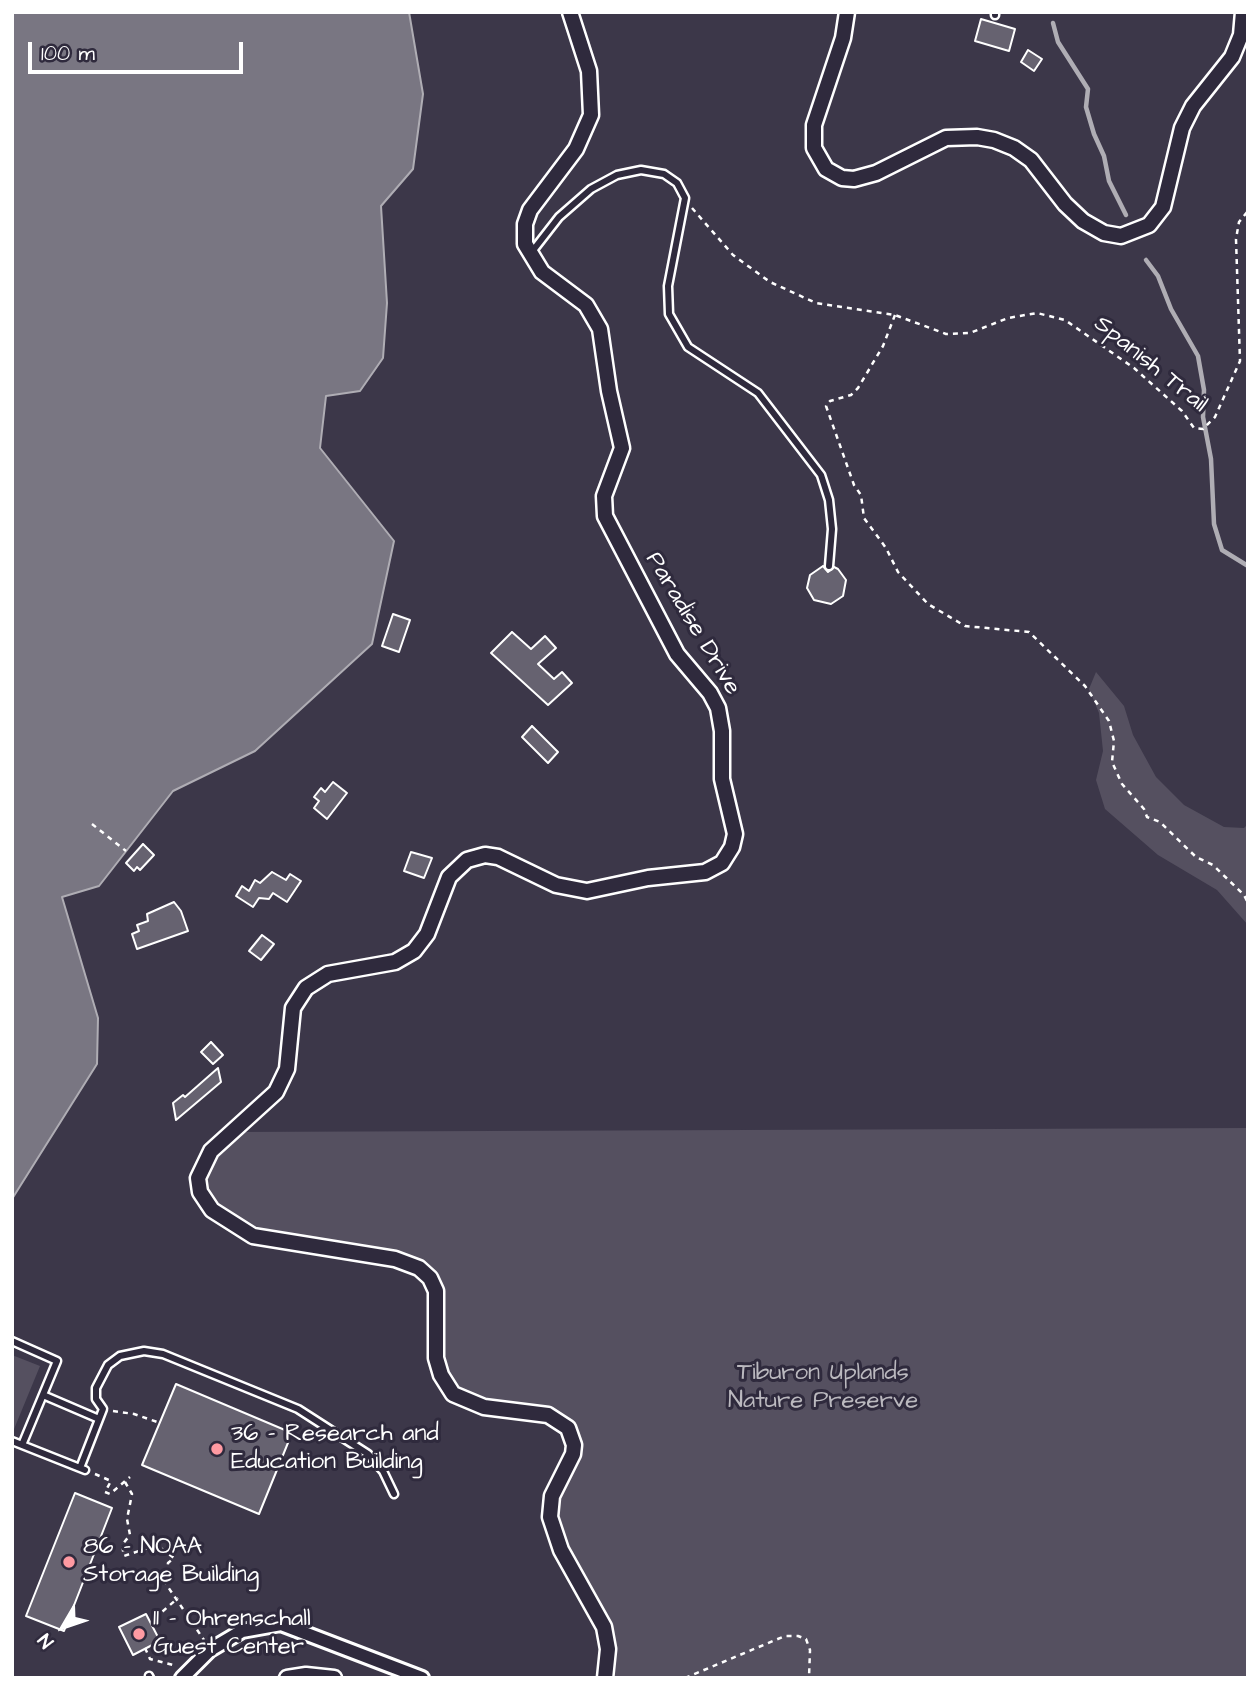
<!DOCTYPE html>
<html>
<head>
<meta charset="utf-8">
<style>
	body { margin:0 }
	#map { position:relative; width:1260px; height:1690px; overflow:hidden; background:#3c3749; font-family:"Architects Daughter",sans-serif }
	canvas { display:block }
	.frame { position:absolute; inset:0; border:14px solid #fff; pointer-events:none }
	.north { position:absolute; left:28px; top:1592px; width:70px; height:70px; -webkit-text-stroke:5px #2f2a3d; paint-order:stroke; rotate:231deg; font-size:19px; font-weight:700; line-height:28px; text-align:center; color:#fff }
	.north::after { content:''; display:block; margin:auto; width:24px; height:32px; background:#fff; clip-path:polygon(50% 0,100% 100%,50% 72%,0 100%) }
	.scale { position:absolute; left:28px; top:42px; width:215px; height:32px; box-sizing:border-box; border:4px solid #fff; border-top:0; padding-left:9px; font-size:21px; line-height:24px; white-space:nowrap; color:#fff; -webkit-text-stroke:5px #2f2a3d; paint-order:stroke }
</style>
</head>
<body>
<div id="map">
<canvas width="1260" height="1690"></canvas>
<div class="frame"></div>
<div class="north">N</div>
<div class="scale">100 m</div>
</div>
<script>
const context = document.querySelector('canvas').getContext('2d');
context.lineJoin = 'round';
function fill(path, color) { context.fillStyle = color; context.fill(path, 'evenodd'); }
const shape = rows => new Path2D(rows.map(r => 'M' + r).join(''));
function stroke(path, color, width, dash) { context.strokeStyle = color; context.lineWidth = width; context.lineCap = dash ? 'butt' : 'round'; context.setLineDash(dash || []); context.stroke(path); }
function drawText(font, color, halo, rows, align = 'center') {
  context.font = font + ' "Architects Daughter",sans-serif'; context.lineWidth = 6; context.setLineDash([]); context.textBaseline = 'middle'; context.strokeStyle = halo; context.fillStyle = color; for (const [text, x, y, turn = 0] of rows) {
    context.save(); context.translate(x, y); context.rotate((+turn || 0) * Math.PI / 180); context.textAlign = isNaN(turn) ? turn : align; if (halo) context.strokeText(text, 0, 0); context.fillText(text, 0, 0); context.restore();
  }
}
const green = shape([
	[1096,672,1124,706,1133,735,1156,777,1184,805,1224,827,1244,828,1248,824,1248,925,1217,890,1158,855,1105,809,1096,780,1103,751,1099,713,1089,689],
	[1248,1128,1248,1678,605,1678,608,1649,550,1517,573,1454,563,1423,484,1407,444,1381,438,1320,425,1272,286,1243,226,1222,198,1178,233,1132],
	[12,1355,40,1366,12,1434]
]);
const water = shape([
	[12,12,409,12,423,94,413,169,381,206,387,303,383,358,360,391,326,396,320,448,394,541,372,644,255,751,173,791,99,886,62,897,98,1018,97,1064,12,1199,12,12]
]);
const stream = shape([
	[1053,23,1058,42,1088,89,1086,107,1094,134,1104,156,1109,181,1126,215],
	[1146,260,1158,276,1171,309,1198,356,1204,390,1203,417,1211,459,1214,524,1222,550,1248,566]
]);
const building = shape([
	[981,19,1015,29,1009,51,975,41,981,19],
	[1028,50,1042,59,1034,71,1021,62,1028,50],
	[823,566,828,572,834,567,838,569,846,580,843,596,831,604,814,600,807,588,810,575,823,566],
	[393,614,410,620,399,652,382,646,393,614],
	[512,632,531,649,545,636,556,648,538,664,554,679,562,672,572,683,548,705,491,653,512,632],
	[532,726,558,752,548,763,522,737,532,726],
	[333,782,347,793,327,819,314,808,319,801,314,797,321,788,325,792,333,782],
	[143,844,154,855,140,870,137,867,134,871,126,863,143,844],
	[411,852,432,858,424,878,404,871,411,852],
	[272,872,286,880,290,874,301,881,287,902,273,893,269,899,259,898,253,907,236,896,242,886,249,891,255,880,260,883,272,872],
	[174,902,181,911,188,931,137,949,132,934,139,931,137,925,148,921,147,914,174,902],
	[262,935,274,944,261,960,249,951,262,935],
	[211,1042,223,1055,213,1064,201,1052,211,1042],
	[218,1068,221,1082,176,1120,173,1103,183,1095,185,1097,218,1068],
	[176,1384,292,1433,259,1514,142,1465,176,1384],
	[75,1493,112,1508,64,1631,26,1616,75,1493],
	[146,1614,160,1641,133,1655,119,1627,146,1614]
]);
const path = shape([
	[692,208,733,255,770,282,816,303,895,315,946,334,970,333,1008,318,1037,313,1065,320,1134,368,1182,411,1194,428,1203,429,1215,417,1240,361,1236,239,1239,222,1248,211],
	[895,315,883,346,858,388,851,395,830,401,826,406,854,485,861,495,864,518,886,548,898,572,928,604,965,626,1029,632,1085,686,1109,721,1114,741,1112,762,1122,784,1144,809,1147,817,1160,822,1196,857,1213,865,1244,895,1248,903],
	[92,824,126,851],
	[113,1411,134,1414,160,1423],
	[95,1474,111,1481,105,1492,110,1494,130,1477],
	[125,1482,132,1494,127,1519,130,1535,122,1545,124,1556,157,1545,174,1558,168,1563,166,1584,204,1640],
	[155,1618,178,1598],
	[145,1648,150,1659,177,1666],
	[619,1678,668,1678],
	[685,1678,785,1636,798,1636,806,1639,810,1650,809,1678]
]);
const service = shape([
	[995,15,995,12],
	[531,253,559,217,591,189,617,175,641,170,664,174,677,183,685,198,668,286,669,314,688,347,758,393,821,475,829,500,832,529,829,566],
	[12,1341,57,1361,22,1445],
	[43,1395,99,1419],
	[12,1441,85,1470],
	[80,1468,103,1409,96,1399,96,1388,108,1365,120,1356,144,1351,163,1354,298,1409,368,1454,383,1471,394,1494],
	[149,1676,150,1678]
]);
const minor = shape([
	[182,1678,210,1650,242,1631,281,1624,422,1678]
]);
const tertiary = shape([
	[570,12,589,71,591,115,576,149,530,210,525,224,525,244,542,272,586,305,600,329,609,391,622,448,604,496,605,516,677,654,710,693,718,708,722,731,722,779,735,834,732,847,722,863,705,872,648,878,587,891,556,885,498,857,485,855,467,860,449,877,427,934,414,951,395,962,328,974,306,988,293,1008,287,1069,276,1092,211,1151,198,1178,200,1192,212,1210,253,1236,395,1259,419,1268,430,1278,436,1291,436,1358,441,1375,453,1394,484,1407,548,1415,568,1428,574,1445,573,1454,552,1496,550,1517,561,1550,604,1627,608,1649,605,1678],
	[847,12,843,38,814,125,814,148,826,169,842,178,854,179,876,173,946,138,977,137,994,140,1014,148,1031,160,1065,204,1083,221,1104,233,1121,236,1149,225,1163,207,1182,128,1193,106,1232,57,1241,35,1243,12],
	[287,1678,306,1675,334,1678]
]);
const markers = [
	[217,1449,7,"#ff9aa2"],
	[69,1562,7,"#ff9aa2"],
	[139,1634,7,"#ff9aa2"]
];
const streetNames = [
	["Spanish Trail",1150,365,39],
	["Paradise Drive",692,624,59]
];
const parkNames = [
	["Tiburon Uplands",823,1374],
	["Nature Preserve",823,1402]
];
const poiNames = [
	["36 - Research and",231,1435],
	["Education Building",231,1463],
	["86 - NOAA",83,1548],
	["Storage Building",83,1576],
	["11 - Ohrenschall",153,1620],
	["Guest Center",153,1648]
];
fill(green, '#555060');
fill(water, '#797682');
stroke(water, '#afadb4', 2);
stroke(stream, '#afadb4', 4.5);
fill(building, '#666270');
stroke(building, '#fff', 2);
stroke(service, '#fff', 11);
stroke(minor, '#fff', 18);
stroke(tertiary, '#fff', 19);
stroke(path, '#fff', 2.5, [5, 5]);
stroke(service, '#2f2a3d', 6);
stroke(minor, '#2f2a3d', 12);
stroke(tertiary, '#2f2a3d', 14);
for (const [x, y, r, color] of markers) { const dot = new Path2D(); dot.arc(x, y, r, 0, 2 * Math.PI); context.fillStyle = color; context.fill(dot); stroke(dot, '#2f2a3d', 2.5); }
drawText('24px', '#fff', '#2f2a3d', streetNames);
drawText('24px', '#bbb9bf', '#2f2a3d', parkNames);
drawText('24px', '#fff', '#2f2a3d', poiNames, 'left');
</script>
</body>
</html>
